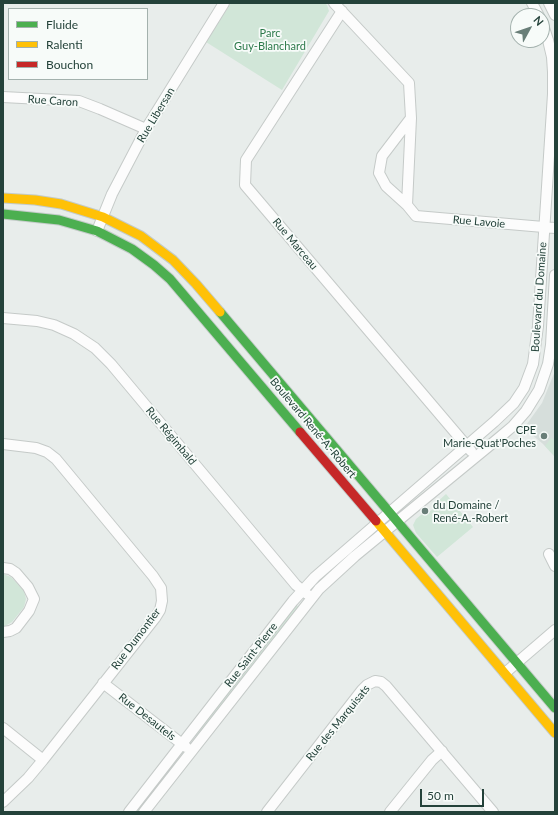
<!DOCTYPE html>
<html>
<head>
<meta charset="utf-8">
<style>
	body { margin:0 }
	#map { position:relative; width:558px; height:815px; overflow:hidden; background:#e8edeb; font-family:Lato,sans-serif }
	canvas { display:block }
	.frame { position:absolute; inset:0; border:4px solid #24423a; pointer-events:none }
	.legend { position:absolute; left:8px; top:8px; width:140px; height:72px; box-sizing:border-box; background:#f7fbf9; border:1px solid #a3b1ad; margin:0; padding:5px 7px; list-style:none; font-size:12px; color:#24423a }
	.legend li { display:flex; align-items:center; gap:8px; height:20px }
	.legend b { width:20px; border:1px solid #a3b1ad }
	.north { position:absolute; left:510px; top:8px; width:40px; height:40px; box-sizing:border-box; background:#f7fbf9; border:1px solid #a3b1ad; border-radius:50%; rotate:50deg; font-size:11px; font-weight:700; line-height:16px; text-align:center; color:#24423a }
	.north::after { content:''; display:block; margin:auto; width:14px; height:18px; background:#697e78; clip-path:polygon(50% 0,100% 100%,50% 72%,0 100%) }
	.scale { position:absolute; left:420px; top:789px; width:64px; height:18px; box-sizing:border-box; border:2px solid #24423a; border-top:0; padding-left:5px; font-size:12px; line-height:14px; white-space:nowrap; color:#24423a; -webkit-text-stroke:3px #f7fbf9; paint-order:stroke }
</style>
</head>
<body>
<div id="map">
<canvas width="558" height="815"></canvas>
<div class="frame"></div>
<ul class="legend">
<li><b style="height:5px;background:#4caf50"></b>Fluide</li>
<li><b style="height:5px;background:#ffc107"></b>Ralenti</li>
<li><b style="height:5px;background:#c62828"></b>Bouchon</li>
</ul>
<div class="north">N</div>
<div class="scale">50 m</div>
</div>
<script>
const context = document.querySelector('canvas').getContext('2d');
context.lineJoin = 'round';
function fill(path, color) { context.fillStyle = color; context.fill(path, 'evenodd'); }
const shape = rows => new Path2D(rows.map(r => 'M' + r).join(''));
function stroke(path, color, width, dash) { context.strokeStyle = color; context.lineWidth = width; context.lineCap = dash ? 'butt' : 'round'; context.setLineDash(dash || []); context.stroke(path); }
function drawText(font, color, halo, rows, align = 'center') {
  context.font = font + ' Lato,sans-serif'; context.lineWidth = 3.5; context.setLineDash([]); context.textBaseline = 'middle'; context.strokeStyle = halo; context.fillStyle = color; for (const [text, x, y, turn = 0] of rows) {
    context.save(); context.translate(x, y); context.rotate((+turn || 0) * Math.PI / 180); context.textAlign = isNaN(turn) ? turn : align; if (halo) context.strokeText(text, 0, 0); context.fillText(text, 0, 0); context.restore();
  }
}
const built = shape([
	[555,371,555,457,543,444,524,428,542,403]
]);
const green = shape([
	[231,3,325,3,327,5,329,11,282,90,206,42],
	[551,438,555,440,555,457,545,446],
	[446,494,473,527,437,557,416,533,413,525,416,519,427,510,429,512,437,506,435,504],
	[3,574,11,577,24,591,26,599,24,607,12,622,5,626,3,626],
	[296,605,300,608,198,738,194,735],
	[175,759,179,762,140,812,133,812]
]);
const street = shape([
	[334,3,409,83,411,118,407,205,416,216,555,228],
	[532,3,539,16],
	[549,3,555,15],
	[342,11,246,160,245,185,471,451],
	[3,97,79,101,100,109,146,129],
	[407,205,386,186,379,173,382,156,411,118],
	[97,231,112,194,146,129,224,3],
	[3,318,37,321,54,325,74,334,95,348,111,364,296,585,307,594],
	[3,444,36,448,47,452,56,459,153,576,161,588,162,601,160,610,155,618,43,760,28,778,3,802],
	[549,554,555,566],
	[3,568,10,569,16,573,28,587,34,599,29,611,16,628,10,631,3,632],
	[505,673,555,630],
	[103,683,186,747],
	[3,728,43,760],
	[129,812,293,601,315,577,494,422,514,403,524,388,533,364,538,326,553,94,553,72,552,57,548,40,542,22],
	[144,812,319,589,355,556,500,437,513,426,526,411,539,390,548,364,551,345,555,275],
	[267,812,362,690,367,685,375,681,381,682,386,686,493,812],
	[390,812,432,760,442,751]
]);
const fast = shape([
	[3,214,59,220,97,231,132,249,154,265,170,279,300,432],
	[220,312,555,708]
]);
const slow = shape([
	[3,198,35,200,61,204,103,217,141,236,173,260,196,284,220,312],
	[376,521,555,733]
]);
const jam = shape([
	[300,432,376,521]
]);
const markers = [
	[544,436,4,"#697e78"],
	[425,511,4,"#697e78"]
];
const parkNames = [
	["Parc",270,33],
	["Guy-Blanchard",270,46]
];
const streetNames = [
	["Rue Caron",53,101,4],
	["Rue Libersan",156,115,-59],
	["Rue Lavoie",479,222,5],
	["Rue Marceau",295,244,50],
	["Boulevard du Domaine",539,297,-86],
	["Boulevard René-A.-Robert",313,428,50],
	["Rue Régimbald",171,436,50],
	["Rue Dumontier",136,639,-53],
	["Rue Saint-Pierre",251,655,-52],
	["Rue Desautels",147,717,38],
	["Rue des Marquisats",338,723,-51]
];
const poiNames = [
	["CPE",536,430],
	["Marie-Quat'Poches",536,443],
	["du Domaine /",433,505,"left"],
	["René-A.-Robert",433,518,"left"]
];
fill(built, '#d6dedb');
fill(green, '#d1e6d8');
stroke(street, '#c5cac8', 12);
stroke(fast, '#c3cbc8', 11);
stroke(slow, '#c3cbc8', 11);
stroke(jam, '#c3cbc8', 11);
stroke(street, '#fcfcfc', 10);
stroke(fast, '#4caf50', 9);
stroke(slow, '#ffc107', 9);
stroke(jam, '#c62828', 9);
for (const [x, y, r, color] of markers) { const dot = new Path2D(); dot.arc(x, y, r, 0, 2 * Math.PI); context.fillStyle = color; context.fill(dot); stroke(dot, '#f7fbf9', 1.5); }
drawText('11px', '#2d7a4b', '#f7fbf9', parkNames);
drawText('11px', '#24423a', '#f7fbf9', streetNames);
drawText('11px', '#24423a', '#f7fbf9', poiNames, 'right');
</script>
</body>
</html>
